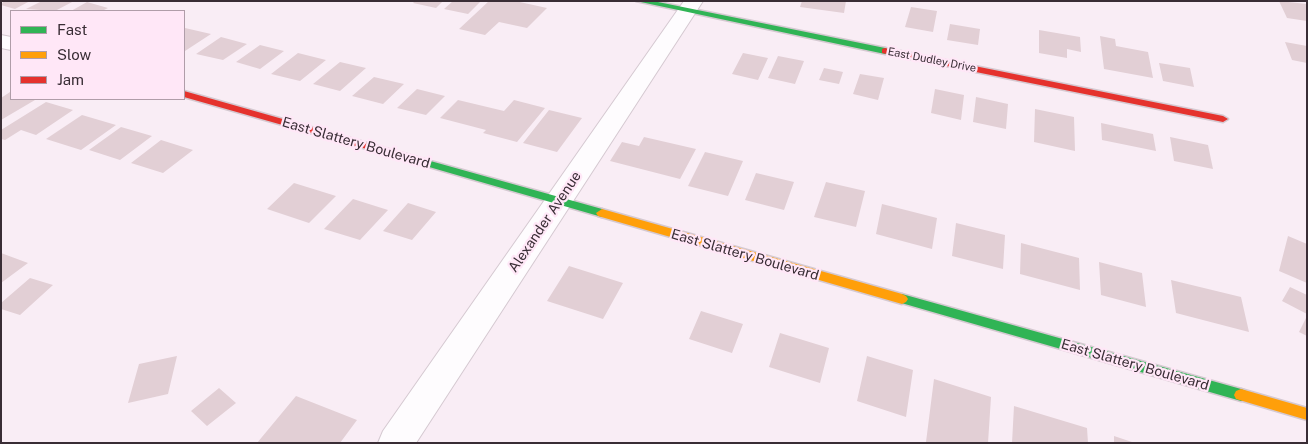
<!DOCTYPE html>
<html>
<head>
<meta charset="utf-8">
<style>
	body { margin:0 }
	#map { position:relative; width:1308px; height:444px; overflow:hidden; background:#f9edf5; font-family:"Public Sans",sans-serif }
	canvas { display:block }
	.frame { position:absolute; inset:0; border:2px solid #392d35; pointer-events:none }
	.legend { position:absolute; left:10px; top:10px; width:175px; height:90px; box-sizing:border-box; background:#ffe7f7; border:1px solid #b09da9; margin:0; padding:6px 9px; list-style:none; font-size:15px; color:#392d35 }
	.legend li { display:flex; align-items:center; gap:10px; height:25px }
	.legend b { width:25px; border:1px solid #b09da9 }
</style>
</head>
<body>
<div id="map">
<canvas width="1308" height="444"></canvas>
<div class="frame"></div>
<ul class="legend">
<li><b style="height:6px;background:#30b455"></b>Fast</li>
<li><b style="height:6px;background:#ff9f0a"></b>Slow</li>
<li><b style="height:6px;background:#e5322d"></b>Jam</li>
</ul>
</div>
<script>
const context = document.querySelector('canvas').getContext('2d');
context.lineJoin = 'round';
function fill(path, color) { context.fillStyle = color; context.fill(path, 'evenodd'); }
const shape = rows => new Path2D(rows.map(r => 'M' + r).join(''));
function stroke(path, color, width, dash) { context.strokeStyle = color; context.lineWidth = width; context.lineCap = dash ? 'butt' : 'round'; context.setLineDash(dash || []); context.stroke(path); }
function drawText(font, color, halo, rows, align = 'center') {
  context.font = font + ' "Public Sans",sans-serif'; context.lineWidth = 4.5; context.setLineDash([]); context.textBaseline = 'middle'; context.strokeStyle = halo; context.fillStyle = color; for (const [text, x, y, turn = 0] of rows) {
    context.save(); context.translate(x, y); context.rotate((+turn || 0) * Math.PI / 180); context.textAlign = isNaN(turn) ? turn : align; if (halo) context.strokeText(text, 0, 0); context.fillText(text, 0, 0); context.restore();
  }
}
const building = shape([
	[4,1,30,1,15,9,1,5],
	[42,1,74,1,55,11,26,9],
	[415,1,443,1,436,8,413,3],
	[453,1,481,1,468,14,444,9],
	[489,1,515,1,547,8,527,28,499,22,485,35,459,29],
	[802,1,846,1,844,13,800,7],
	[1279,1,1307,4,1307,21,1287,18],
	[87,2,108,8,102,11,71,11],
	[911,7,937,11,933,32,905,27],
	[950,24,980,29,978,45,947,40],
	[185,28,211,34,185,51,184,51,184,29],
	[1039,30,1080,37,1081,52,1067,49,1067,58,1039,53],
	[1100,36,1115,39,1116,46,1148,52,1153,78,1104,69],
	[221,37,247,44,223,60,196,54],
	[1285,42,1307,46,1307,63,1292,60],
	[260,45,284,51,260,69,236,62],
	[298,53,326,60,300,81,271,74],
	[743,53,768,58,758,80,732,74],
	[778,56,804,61,795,84,768,78],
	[340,62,366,68,340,91,313,84],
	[1159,63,1190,68,1194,87,1163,81],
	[824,68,843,72,839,84,819,80],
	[860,74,884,78,878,100,853,94],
	[374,77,404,84,383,104,352,96],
	[417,89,445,96,426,115,397,108],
	[935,89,964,95,961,120,931,113],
	[10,92,11,99,35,100,1,120,1,98],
	[976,97,1008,104,1006,129,973,122],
	[458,100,504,111,514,100,545,108,517,142,483,133,486,130,440,118],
	[46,102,73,110,36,135,21,130,5,140,1,139,1,130],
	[1035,109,1074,117,1075,151,1034,142],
	[549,110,582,118,557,152,523,143],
	[82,115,116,125,81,150,46,139],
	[1101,123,1153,134,1156,151,1102,140],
	[121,127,152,136,120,160,89,150],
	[644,137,696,149,680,179,610,161,622,142,639,146],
	[1170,137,1208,145,1213,169,1174,161],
	[161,140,193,150,163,173,131,163],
	[705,152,743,161,728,196,688,186],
	[756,173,794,182,784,210,745,200],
	[826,182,865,191,856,227,814,217],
	[294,183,336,196,309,223,267,209],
	[353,199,388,210,360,240,324,229],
	[408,203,436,212,412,240,383,231],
	[882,204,937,218,932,249,876,234],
	[956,223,1005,235,1003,269,952,256],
	[1288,236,1307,244,1307,283,1279,271],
	[1021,243,1079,258,1080,290,1020,274],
	[1,253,28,263,1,283],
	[1099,262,1142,273,1146,307,1101,295],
	[569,266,623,283,603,319,547,301],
	[30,278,53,285,20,315,1,309,1,303],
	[1171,280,1241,297,1249,332,1176,313],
	[1290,287,1307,295,1307,314,1282,301],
	[701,311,743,324,732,353,689,339],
	[1307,316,1307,336,1299,332],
	[780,333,829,348,820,383,769,367],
	[177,356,168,394,128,403,139,364],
	[867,356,913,370,906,417,857,401],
	[934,379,991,397,988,443,926,442],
	[219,388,236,403,207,426,191,411],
	[296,396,357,420,340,443,257,443],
	[1014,406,1087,428,1088,443,1012,443],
	[1114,436,1132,442,1132,443,1114,443]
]);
const street = shape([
	[684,1,703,1,416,443,378,443,383,431,684,1],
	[1,35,11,37,11,50,1,48,1,35]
]);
const fast = shape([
	[636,1,653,1,885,48,889,51,885,54,636,1],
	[409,155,602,209,608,213,602,217,405,160,404,158,409,155],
	[902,294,1241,389,1246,391,1248,395,1246,399,1241,401,898,302,896,299,898,296,902,294]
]);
const slow = shape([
	[602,209,902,294,906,296,908,299,906,302,902,304,598,216,596,213,602,209],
	[1241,389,1307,408,1307,420,1236,399,1234,395,1236,391,1241,389]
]);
const jam = shape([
	[885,48,1223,116,1228,119,1223,122,882,53,882,49,885,48],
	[184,91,413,156,414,158,409,161,184,97,184,91]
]);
const farStreetnames = [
	["East Dudley Drive",932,60,11]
];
const streetNames = [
	["East Slattery Boulevard",356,143,16],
	["Alexander Avenue",545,222,-56],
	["East Slattery Boulevard",745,255,16],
	["East Slattery Boulevard",1135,365,16]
];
fill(building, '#e2cfd5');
stroke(street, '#d5c9d1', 2);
stroke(fast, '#d5c9d1', 3);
stroke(slow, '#d5c9d1', 3);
stroke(jam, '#d5c9d1', 3);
fill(street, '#fefcfe');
fill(fast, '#30b455');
fill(slow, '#ff9f0a');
fill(jam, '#e5322d');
drawText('11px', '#392d35', '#ffe7f7', farStreetnames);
drawText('14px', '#392d35', '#ffe7f7', streetNames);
</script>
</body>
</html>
